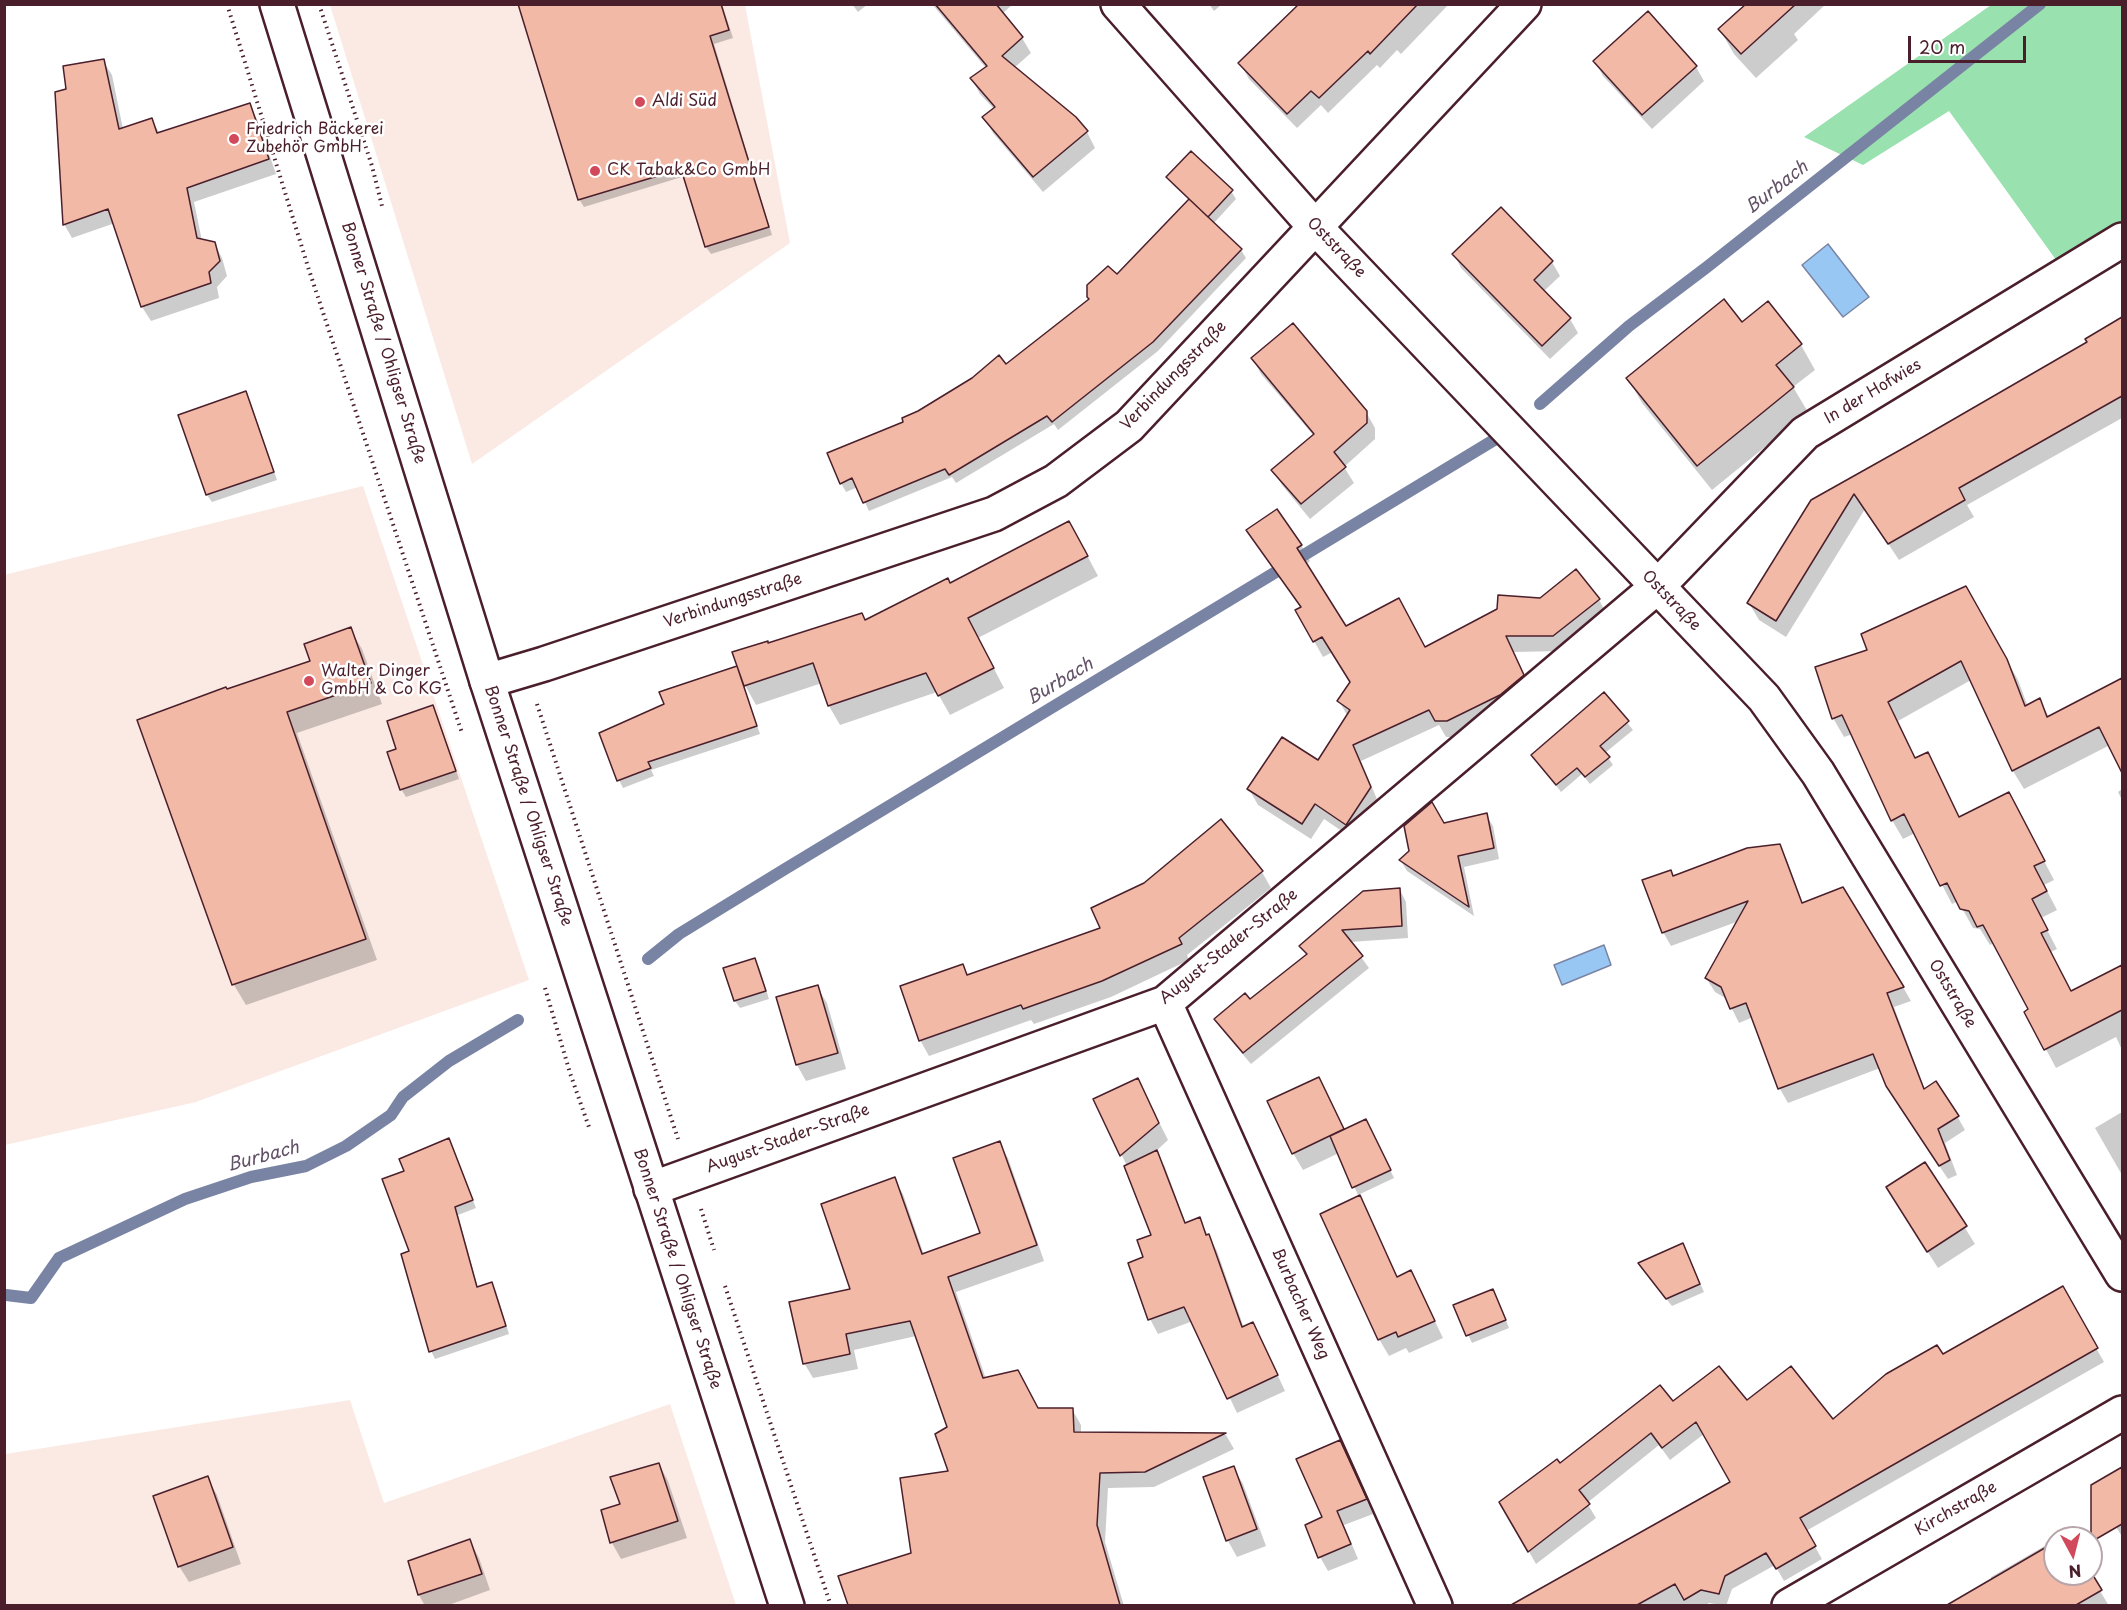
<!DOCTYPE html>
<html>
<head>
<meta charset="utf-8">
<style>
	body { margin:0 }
	#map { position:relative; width:2127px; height:1610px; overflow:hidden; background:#fff; font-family:"Playpen Sans",sans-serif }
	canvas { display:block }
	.frame { position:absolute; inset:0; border:6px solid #4a1f2b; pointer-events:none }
	.north { position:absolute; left:2043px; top:1526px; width:60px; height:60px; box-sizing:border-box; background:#fff; border:2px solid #b7a5aa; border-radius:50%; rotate:173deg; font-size:16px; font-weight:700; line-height:24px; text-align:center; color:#4a1f2b }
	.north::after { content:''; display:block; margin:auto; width:21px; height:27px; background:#d1495b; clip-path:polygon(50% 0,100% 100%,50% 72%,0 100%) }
	.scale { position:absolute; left:1908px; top:36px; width:118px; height:27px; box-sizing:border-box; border:3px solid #4a1f2b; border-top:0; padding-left:8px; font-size:18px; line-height:21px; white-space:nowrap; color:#4a1f2b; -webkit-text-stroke:4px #fff; paint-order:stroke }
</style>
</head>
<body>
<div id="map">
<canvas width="2127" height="1610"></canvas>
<div class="frame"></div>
<div class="north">N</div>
<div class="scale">20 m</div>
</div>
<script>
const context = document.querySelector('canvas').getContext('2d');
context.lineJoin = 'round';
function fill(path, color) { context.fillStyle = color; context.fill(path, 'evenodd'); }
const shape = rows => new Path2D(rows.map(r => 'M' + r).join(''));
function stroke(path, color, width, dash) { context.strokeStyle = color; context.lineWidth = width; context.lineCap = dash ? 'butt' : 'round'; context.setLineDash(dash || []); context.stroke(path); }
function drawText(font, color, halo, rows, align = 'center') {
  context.font = font + ' "Playpen Sans",sans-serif'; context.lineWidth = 5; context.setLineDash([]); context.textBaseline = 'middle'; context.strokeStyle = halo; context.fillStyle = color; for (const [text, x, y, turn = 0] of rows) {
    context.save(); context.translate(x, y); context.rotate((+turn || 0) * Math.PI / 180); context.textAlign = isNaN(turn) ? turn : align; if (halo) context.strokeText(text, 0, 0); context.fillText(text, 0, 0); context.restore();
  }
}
const built = shape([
	[330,5,745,5,790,243,472,464],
	[363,486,529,980,196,1102,5,1145,4,575],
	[350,1400,384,1503,670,1404,736,1605,5,1606,5,1454]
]);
const green = shape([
	[1991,5,2122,5,2122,225,2059,264,1949,111,1863,165,1804,137]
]);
const water = shape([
	[1828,244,1869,297,1843,317,1802,265,1828,244],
	[1604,945,1611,965,1562,985,1554,965,1604,945]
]);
const shadow = shape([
	[520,4,722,4,733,38,714,44,772,235,711,254,706,247,685,176,584,207,579,199],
	[852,4,868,4,858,12],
	[932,4,1013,4,1002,14,1022,38,1031,53,1014,68,1075,118,1087,132,1095,148,1043,192,993,133,984,117,994,109,980,94,972,79,986,68],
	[1209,4,1222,4,1214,11],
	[1312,4,1449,4,1401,54,1397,50,1380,68,1377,65,1328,113,1321,105,1297,128,1249,79,1240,63],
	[1741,4,1826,4,1794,34,1798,40,1756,78,1734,54,1720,30,1744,8],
	[103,61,112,75,123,129,152,120,160,134,249,105,257,119,276,174,194,202,202,241,214,243,222,258,227,276,217,287,219,298,151,321,142,307,115,223,72,238,64,224,67,90],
	[1595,61,1696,67,1704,81,1652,129,1603,76],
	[1168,177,1231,191,1236,199,1213,224,1241,250,1246,258,1158,351,1058,430,1054,424,956,483,952,477,869,511,858,487,846,492,841,483,905,423,1006,366,1090,300,1117,276,1189,200,1173,185],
	[1454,254,1552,262,1560,276,1543,292,1570,319,1578,333,1550,359,1461,268],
	[1768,304,1801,345,1815,370,1793,387,1808,412,1712,490,1642,403,1628,378,1742,324],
	[2122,319,2122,418,1967,505,1974,517,1899,560,1865,509,1786,637,1759,620,1749,603,1812,501,2089,342,2087,339],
	[1253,359,1366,412,1375,428,1375,439,1344,467,1354,483,1310,519,1282,485,1273,470,1314,436,1261,374],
	[246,393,250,401,277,480,212,502,207,495],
	[1248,531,1301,545,1310,561,1306,565,1345,628,1425,649,1599,600,1608,616,1563,651,1514,652,1532,692,1457,737,1446,737,1439,725,1361,761,1379,804,1355,840,1324,819,1311,839,1258,805,1249,789,1318,762,1348,717,1339,701,1351,683,1333,652,1323,657,1297,611,1301,608],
	[1080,542,1098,576,978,638,1004,688,950,715,937,692,840,725,829,706,822,683,756,705,746,687,744,687,760,734,651,770,654,776,623,788,619,780,601,734,665,705,736,668,741,674,768,645,866,621,950,585],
	[1966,588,2018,680,2028,707,2040,700,2049,717,2122,680,2122,767,2110,745,2024,789,2013,771,1971,680,1898,721,1916,759,1928,754,1960,818,2019,813,2054,880,2044,885,2057,910,2041,918,2057,949,2051,952,2072,993,2120,968,2122,972,2122,1050,2116,1037,2056,1068,2026,1012,2030,1010,1994,943,1990,945,1980,929,1973,928,1958,901,1952,904,1915,833,1903,839,1892,820,1853,734,1844,737,1833,718,1869,651],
	[350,629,362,649,382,704,297,733,377,960,246,1005,234,985,139,721,312,662],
	[1604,694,1633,730,1605,753,1613,765,1590,784,1582,774,1561,792,1533,755],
	[433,707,437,715,459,779,406,797,401,789,398,750],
	[2122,789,2122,800,2118,792],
	[1486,815,1493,826,1499,859,1464,867,1474,916,1407,871,1401,861,1443,825],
	[1221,822,1262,872,1271,888,1187,955,1189,960,1111,997,1034,1024,1031,1020,929,1056,920,1040,962,966,968,976,1102,928,1144,885],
	[1779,846,1787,860,1803,904,1903,987,1911,1001,1894,1007,1925,1090,1957,1116,1965,1130,1945,1143,1957,1175,1948,1179,1896,1101,1880,1068,1788,1103,1780,1089,1753,1017,1739,1023,1727,999,1715,992,1706,978,1739,921,1671,946,1663,932,1674,877],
	[1400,890,1406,902,1408,938,1350,942,1369,968,1251,1064,1223,1031,1216,1019,1250,1001,1307,956,1301,946],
	[754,959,759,967,769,999,740,1008,735,1001],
	[817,987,827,1003,846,1069,806,1081,797,1065],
	[1319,1079,1345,1131,1370,1129,1394,1178,1358,1195,1339,1153,1303,1170,1293,1153],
	[1138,1080,1168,1140,1156,1151,1165,1167,1186,1224,1199,1219,1217,1251,1244,1328,1261,1339,1285,1391,1237,1413,1193,1321,1158,1334,1150,1319,1145,1258,1153,1236,1127,1166,1095,1100],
	[2122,1112,2122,1175,2095,1128],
	[999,1143,1008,1158,1044,1261,956,1292,986,1379,1038,1410,1072,1409,1081,1425,1081,1434,1226,1435,1234,1449,1154,1487,1108,1488,1105,1542,1124,1606,849,1606,840,1577,912,1554,950,1472,948,1428,916,1336,854,1350,858,1369,813,1378,804,1363,852,1290,894,1179,903,1194,924,1255,982,1234],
	[453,1148,476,1208,458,1215,478,1288,491,1284,496,1291,509,1334,435,1359,431,1351,411,1251],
	[1925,1164,1975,1244,1938,1268,1897,1204],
	[1359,1197,1398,1278,1411,1272,1443,1338,1409,1353,1406,1348,1389,1356,1379,1339],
	[1687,1253,1704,1292,1672,1306,1644,1271],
	[2062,1288,2104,1362,1806,1531,1822,1559,1784,1581,1775,1565,1732,1589,1726,1606,1709,1603,1704,1606,1514,1606,1732,1483,1704,1434,1670,1460,1659,1445,1587,1503,1596,1518,1536,1564,1501,1502,1559,1465,1672,1404,1747,1403,1833,1421],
	[1497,1298,1509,1328,1472,1343,1455,1306],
	[1339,1442,1373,1514,1344,1525,1358,1559,1328,1571,1320,1557,1324,1518],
	[659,1464,668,1481,687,1538,621,1559,612,1543,603,1511,622,1505],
	[1233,1467,1243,1484,1266,1546,1237,1557,1228,1541,1205,1478],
	[2122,1469,2122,1534,2121,1535,2091,1486],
	[207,1478,217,1495,241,1564,189,1582,179,1566],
	[2066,1533,2069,1538,2058,1538],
	[2055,1540,2055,1574,2090,1574,2109,1606,1950,1606,1991,1582,1991,1577],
	[470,1541,479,1558,490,1590,446,1606,425,1606,419,1595,410,1562]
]);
const stream = shape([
	[1540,404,1629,326,1707,267,2040,4],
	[648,959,679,934,785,869,1494,440],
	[6,1295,31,1298,59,1258,185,1199,251,1177,306,1166,346,1146,391,1115,403,1097,449,1061,518,1020]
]);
const building = shape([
	[518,4,721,4,729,30,710,36,769,227,705,247,681,169,578,200,518,4],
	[935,4,996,4,1023,37,1002,56,1076,117,1088,131,1033,177,982,117,995,107,970,78,987,66,935,4],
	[1299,4,1418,4,1370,54,1368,51,1319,98,1311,91,1287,114,1238,63,1299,4],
	[1746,4,1796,4,1741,54,1718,29,1746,4],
	[1648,11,1697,66,1642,115,1593,61,1648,11],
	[104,59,119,129,152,118,157,133,250,103,269,159,187,188,197,238,215,242,220,261,209,272,211,283,141,307,108,209,63,225,55,92,66,89,63,66,104,59],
	[1191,151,1233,190,1208,217,1166,177,1191,151],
	[1189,199,1242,249,1153,342,1052,422,1047,416,949,475,945,469,863,503,852,478,840,484,827,453,903,422,902,418,918,411,972,378,999,355,1006,364,1089,299,1087,297,1087,285,1108,266,1117,274,1189,199],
	[1501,207,1553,261,1534,280,1571,318,1542,346,1452,254,1501,207],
	[1724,299,1742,322,1768,301,1802,344,1776,365,1794,387,1697,466,1626,378,1724,299],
	[2122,317,2122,396,1959,488,1965,500,1888,544,1854,494,1776,621,1747,603,1811,500,1909,445,2087,342,2085,339,2122,317],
	[1293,323,1367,411,1367,423,1334,452,1346,467,1301,504,1271,470,1314,434,1251,358,1293,323],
	[246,391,274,472,206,495,178,415,246,391],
	[1277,509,1302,545,1297,548,1346,626,1399,598,1425,647,1497,609,1498,595,1540,598,1576,569,1600,599,1553,636,1506,636,1524,675,1500,695,1447,721,1435,721,1429,710,1353,745,1371,787,1346,825,1315,804,1302,824,1247,789,1282,737,1318,760,1350,710,1337,701,1350,682,1322,637,1313,642,1295,610,1301,607,1246,530,1277,509],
	[1069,521,1088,556,968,618,994,668,938,696,926,673,828,706,813,663,744,686,732,652,768,641,768,643,862,613,865,620,948,578,950,583,1069,521],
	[1966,586,2007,659,2025,706,2040,698,2047,717,2122,678,2122,773,2099,727,2012,771,1961,661,1888,702,1915,758,1928,752,1959,817,2009,792,2045,861,2034,866,2047,891,2032,899,2048,930,2041,933,2071,991,2122,965,2122,1010,2044,1050,2024,1012,2028,1009,1983,925,1977,927,1969,911,1960,909,1947,883,1940,886,1904,814,1891,821,1842,715,1832,719,1815,667,1867,650,1861,634,1966,586],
	[351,627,371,683,287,712,366,939,232,985,137,720,226,687,227,689,310,661,304,644,351,627],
	[737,666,757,726,648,762,651,768,617,781,599,733,664,704,659,692,737,666],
	[1604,692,1629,721,1600,746,1610,757,1585,777,1577,768,1556,785,1531,755,1604,692],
	[433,705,456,771,400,790,387,752,396,749,387,721,433,705],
	[1432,802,1444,823,1487,813,1494,848,1458,856,1469,907,1399,860,1409,851,1404,826,1432,802],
	[1221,819,1263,871,1179,938,1182,944,1102,981,1023,1009,1021,1005,919,1041,900,986,963,964,967,975,1100,928,1091,908,1144,883,1221,819],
	[1780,844,1802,903,1843,887,1904,987,1887,993,1924,1089,1936,1081,1959,1116,1938,1129,1950,1160,1939,1166,1886,1086,1873,1054,1778,1089,1746,1003,1730,1009,1721,987,1705,978,1748,901,1662,933,1642,880,1671,870,1673,876,1747,848,1780,844],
	[1400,888,1402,926,1342,930,1363,956,1243,1053,1214,1019,1245,993,1250,999,1307,954,1299,946,1363,891,1400,888],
	[755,958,766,991,734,1001,723,968,755,958],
	[818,985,838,1053,796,1065,776,997,818,985],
	[1319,1077,1344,1129,1292,1154,1267,1101,1319,1077],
	[1138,1078,1159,1123,1120,1156,1093,1099,1138,1078],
	[1366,1119,1391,1170,1352,1188,1330,1136,1366,1119],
	[449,1138,473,1200,455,1207,477,1287,492,1282,506,1326,429,1352,401,1254,409,1251,382,1179,404,1171,399,1159,449,1138],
	[1000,1141,1037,1245,948,1277,983,1378,1018,1370,1038,1408,1073,1408,1074,1432,1226,1433,1145,1472,1100,1473,1097,1525,1120,1605,848,1605,838,1576,911,1553,900,1478,948,1471,935,1434,947,1427,910,1321,846,1334,850,1354,803,1364,789,1302,850,1289,821,1204,895,1177,922,1254,980,1233,953,1158,1000,1141],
	[1157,1150,1185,1223,1200,1217,1206,1235,1209,1234,1242,1327,1253,1322,1278,1375,1227,1399,1184,1307,1148,1320,1128,1263,1143,1257,1137,1240,1151,1235,1124,1166,1157,1150],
	[1925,1162,1967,1226,1927,1252,1886,1187,1925,1162],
	[1360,1195,1397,1277,1411,1270,1435,1321,1398,1337,1396,1332,1378,1340,1320,1214,1360,1195],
	[1683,1243,1700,1284,1666,1299,1638,1263,1683,1243],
	[2063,1286,2098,1348,1800,1518,1816,1546,1776,1569,1766,1553,1725,1576,1719,1594,1701,1590,1684,1600,1675,1584,1637,1605,1511,1605,1730,1482,1696,1422,1662,1448,1651,1433,1579,1490,1590,1504,1528,1552,1499,1502,1557,1459,1560,1463,1660,1385,1673,1401,1719,1366,1747,1400,1791,1366,1833,1419,1886,1374,1937,1345,1943,1354,2063,1286],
	[1493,1289,1506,1320,1466,1336,1453,1305,1493,1289],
	[1340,1440,1367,1499,1337,1511,1351,1544,1318,1558,1305,1525,1322,1517,1296,1459,1340,1440],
	[659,1463,678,1521,610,1543,601,1510,620,1504,610,1477,659,1463],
	[1234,1466,1257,1529,1226,1541,1203,1477,1234,1466],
	[2122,1467,2122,1524,2091,1542,2091,1485,2122,1467],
	[208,1476,233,1547,178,1567,153,1496,208,1476],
	[470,1539,482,1574,418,1595,408,1561,470,1539],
	[2055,1542,2055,1574,2091,1574,2091,1572,2102,1590,2076,1605,1947,1605,2055,1542]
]);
const path = shape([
	[227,4,308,267,462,733],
	[319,4,372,166,383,210],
	[537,704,678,1139],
	[545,988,570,1073,590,1130],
	[701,1209,714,1250],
	[725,1286,831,1606]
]);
const minor = shape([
	[1118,4,1316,228,1764,698,1818,773,2122,1274],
	[487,681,544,664,994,514,1056,481,1129,426,1524,4],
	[1165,1003,1435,1606],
	[651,1189,1165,1003,1657,587,1805,433,2122,240],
	[1789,1606,2122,1413]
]);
const major = shape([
	[277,4,487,681,787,1606]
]);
const markers = [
	[640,102,6,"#d1495b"],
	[234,139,6,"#d1495b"],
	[595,171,6,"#d1495b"],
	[309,681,6,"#d1495b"]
];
const poiNames = [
	["Aldi Süd",652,102],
	["Friedrich Bäckerei",246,130],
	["Zubehör GmbH",246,148],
	["CK Tabak&Co GmbH",607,171],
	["Walter Dinger",321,672],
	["GmbH & Co KG",321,690]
];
const streetNames = [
	["Oststraße",1336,248,46],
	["Bonner Straße / Ohligser Straße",383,343,73],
	["Verbindungsstraße",1174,376,-46],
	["In der Hofwies",1873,392,-31],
	["Verbindungsstraße",733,601,-18],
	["Oststraße",1671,601,46],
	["Bonner Straße / Ohligser Straße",528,806,72],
	["August-Stader-Straße",1229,947,-39],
	["Oststraße",1952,994,59],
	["August-Stader-Straße",788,1139,-20],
	["Bonner Straße / Ohligser Straße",677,1269,72],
	["Burbacher Weg",1300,1304,66],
	["Kirchstraße",1956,1509,-30]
];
const waterNames = [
	["Burbach",1777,188,-38],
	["Burbach",1060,682,-31],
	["Burbach",263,1157,-15]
];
fill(built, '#fbeae4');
fill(green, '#99e1af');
fill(water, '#99c7f4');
stroke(water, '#7984a4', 1.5);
fill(shadow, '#0003');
stroke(stream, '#7984a4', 12);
fill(building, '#f1b9a6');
stroke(building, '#4a1f2b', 1.5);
stroke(minor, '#4a1f2b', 38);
stroke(major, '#4a1f2b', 38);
stroke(path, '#4a1f2b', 4, [1.5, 4.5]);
stroke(minor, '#fff', 33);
stroke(major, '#fff', 33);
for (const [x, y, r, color] of markers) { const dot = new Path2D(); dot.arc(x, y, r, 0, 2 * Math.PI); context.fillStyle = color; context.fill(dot); stroke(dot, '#fff', 2); }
drawText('16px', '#4a1f2b', '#fff', poiNames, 'left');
drawText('16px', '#4a1f2b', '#fff', streetNames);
drawText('italic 18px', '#625167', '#fff', waterNames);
</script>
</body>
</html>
